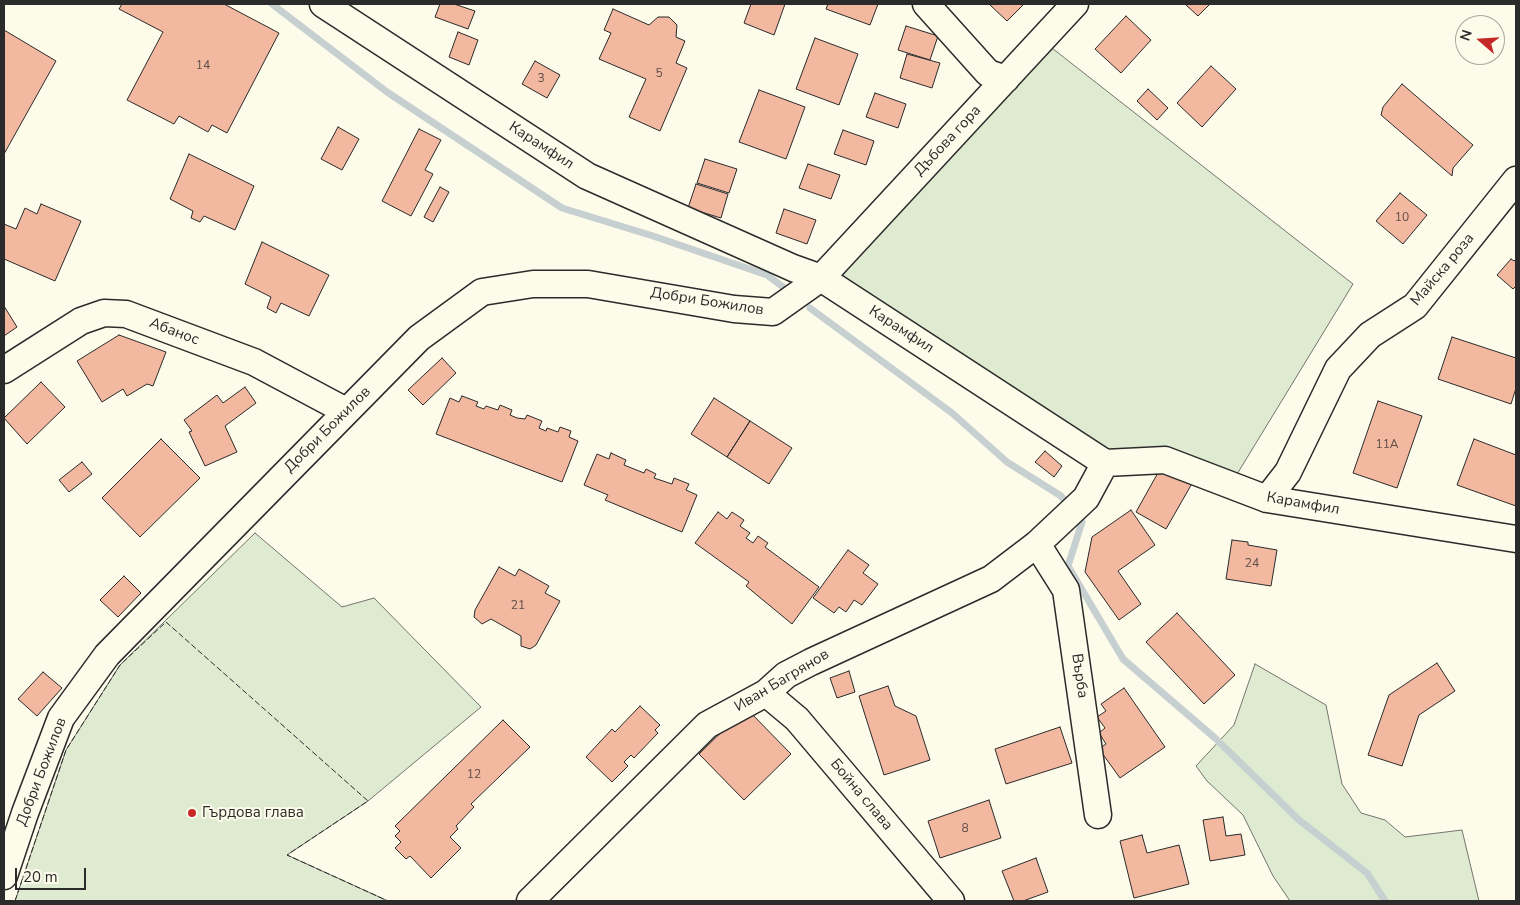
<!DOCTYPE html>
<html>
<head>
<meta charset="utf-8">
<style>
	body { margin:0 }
	#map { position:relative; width:1520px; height:905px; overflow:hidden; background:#fdfbea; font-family:"Nunito Sans",sans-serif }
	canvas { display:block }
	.frame { position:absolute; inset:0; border:5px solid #2b2b2b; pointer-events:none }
	.north { position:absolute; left:1455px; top:15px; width:50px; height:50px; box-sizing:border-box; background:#fdfbea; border:1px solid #a9a89e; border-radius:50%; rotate:289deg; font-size:14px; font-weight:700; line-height:20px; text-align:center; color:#2b2b2b }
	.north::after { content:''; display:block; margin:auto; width:18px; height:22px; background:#c62828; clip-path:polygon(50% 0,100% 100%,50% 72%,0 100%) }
	.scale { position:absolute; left:15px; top:868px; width:71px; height:22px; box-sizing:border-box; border:2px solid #2b2b2b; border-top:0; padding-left:6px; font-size:15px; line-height:18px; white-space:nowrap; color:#2b2b2b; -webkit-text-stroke:4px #fdfbea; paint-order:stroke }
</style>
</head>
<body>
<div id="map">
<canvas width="1520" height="905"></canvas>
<div class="frame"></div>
<div class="north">N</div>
<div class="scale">20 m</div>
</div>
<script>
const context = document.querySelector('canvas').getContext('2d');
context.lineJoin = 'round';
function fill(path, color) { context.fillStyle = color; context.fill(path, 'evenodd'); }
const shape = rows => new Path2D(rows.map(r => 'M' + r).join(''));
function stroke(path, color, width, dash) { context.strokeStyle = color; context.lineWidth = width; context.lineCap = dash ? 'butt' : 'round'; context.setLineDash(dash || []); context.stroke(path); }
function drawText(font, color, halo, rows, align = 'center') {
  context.font = font + ' "Nunito Sans",sans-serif'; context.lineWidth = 4; context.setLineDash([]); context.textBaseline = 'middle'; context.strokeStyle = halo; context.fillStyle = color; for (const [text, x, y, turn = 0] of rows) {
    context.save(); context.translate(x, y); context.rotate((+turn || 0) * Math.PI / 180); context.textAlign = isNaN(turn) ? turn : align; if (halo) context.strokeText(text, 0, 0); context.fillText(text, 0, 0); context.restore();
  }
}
const green = shape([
	[1043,41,1353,284,1231,484,1105,463,821,278,1043,41],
	[255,533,342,607,374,598,481,707,368,801,287,855,388,901,15,901,66,750,120,665,255,533],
	[1255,664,1326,705,1342,784,1361,813,1385,820,1405,837,1462,830,1479,901,1290,901,1273,876,1243,815,1207,781,1196,766,1234,725,1255,664]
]);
const stream = shape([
	[272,4,387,92,562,208,653,236,767,275,787,290],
	[810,308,952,413,1007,462,1061,496,1069,506],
	[1076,515,1082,522,1068,566,1123,659,1215,738,1299,820,1367,873,1385,901]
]);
const building = shape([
	[122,4,224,4,279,33,227,133,212,125,208,132,179,116,174,124,127,100,163,32,119,9,122,4],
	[440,4,454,4,475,11,468,29,435,17,440,4],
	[751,4,785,4,774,35,744,23,751,4],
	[828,4,878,4,870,25,826,9,828,4],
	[989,4,1024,4,1007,21,989,4],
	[1185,4,1210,4,1198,16,1185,4],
	[613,9,649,25,658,17,669,17,677,25,676,37,685,41,676,63,687,68,660,131,629,117,646,79,599,59,611,33,604,30,613,9],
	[1126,16,1151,40,1121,73,1095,49,1126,16],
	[906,26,938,36,930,60,898,50,906,26],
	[4,30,56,61,4,154,4,30],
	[458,32,478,40,469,65,449,57,458,32],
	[815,38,858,54,839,105,796,89,815,38],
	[907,54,940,63,932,88,900,78,907,54],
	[535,61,560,75,547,98,522,84,535,61],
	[1211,66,1236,89,1202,127,1177,103,1211,66],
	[1402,84,1473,145,1453,168,1452,176,1381,115,1383,107,1402,84],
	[1148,89,1168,108,1157,120,1137,101,1148,89],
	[759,90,805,107,786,159,739,142,759,90],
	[875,93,906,104,898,128,866,117,875,93],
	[338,127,359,139,342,170,321,159,338,127],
	[419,129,441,140,425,170,433,174,411,216,382,201,419,129],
	[843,130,874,141,866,165,834,154,843,130],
	[189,154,254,186,235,230,204,216,200,222,191,218,193,211,170,199,189,154],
	[705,159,737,169,729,193,697,183,705,159],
	[808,164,840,175,831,199,799,188,808,164],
	[696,184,728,194,721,218,688,208,696,184],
	[440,187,449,192,433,222,424,217,440,187],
	[1400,193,1427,215,1403,244,1376,221,1400,193],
	[41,204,81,221,55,281,4,259,4,224,16,229,25,208,37,214,41,204],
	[784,209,816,220,807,244,776,233,784,209],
	[262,242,329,275,309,316,281,303,276,313,267,308,271,297,245,284,262,242],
	[1511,259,1514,261,1516,259,1516,286,1513,289,1497,275,1511,259],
	[4,306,17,327,4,336,4,306],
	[119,335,166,352,153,386,147,384,127,396,123,389,102,402,77,361,119,335],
	[1452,337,1516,358,1516,388,1511,404,1438,379,1452,337],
	[442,358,456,373,423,405,408,390,442,358],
	[41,382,65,407,27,444,4,418,41,382],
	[245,387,256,403,225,426,237,452,205,466,189,432,192,431,184,420,217,395,223,403,245,387],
	[462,396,478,402,476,406,484,409,486,406,498,410,500,405,512,410,510,415,517,418,525,419,527,415,542,421,539,428,546,431,547,428,558,432,560,427,571,431,569,437,578,441,562,482,436,434,450,398,459,402,462,396],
	[714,398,750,421,727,457,691,434,714,398],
	[1378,401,1422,416,1397,488,1353,473,1378,401],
	[750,421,792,448,769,484,727,457,750,421],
	[161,439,200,478,140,537,102,498,161,439],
	[1474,439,1516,455,1516,506,1457,485,1474,439],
	[1045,451,1062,466,1054,477,1035,462,1045,451],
	[611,453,626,460,624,465,644,473,646,469,656,474,654,478,672,484,674,478,689,484,686,490,697,495,682,532,605,500,608,495,584,485,597,454,609,459,611,453],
	[82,462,92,474,69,492,59,480,82,462],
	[1164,462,1194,480,1166,529,1136,512,1164,462],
	[1131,510,1155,545,1118,571,1141,604,1119,620,1085,572,1092,537,1131,510],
	[718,512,727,519,732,512,744,520,740,526,750,533,746,538,753,543,758,536,768,543,765,547,819,587,792,624,746,586,749,582,695,543,718,512],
	[1232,540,1248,542,1248,545,1277,550,1271,586,1226,579,1232,540],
	[848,550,869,565,863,573,878,584,862,605,854,600,846,612,839,607,834,613,813,598,848,550],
	[499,567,515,576,519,569,549,586,545,593,560,601,536,645,530,649,521,646,521,636,491,619,482,624,474,617,475,610,499,567],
	[124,576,141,593,118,617,100,600,124,576],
	[1177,613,1235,675,1204,704,1146,642,1177,613],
	[1437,663,1455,691,1419,715,1402,766,1368,755,1389,695,1437,663],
	[849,671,855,692,837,698,830,678,849,671],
	[43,672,62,688,37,716,18,699,43,672],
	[888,686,895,706,916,716,930,760,884,775,859,696,888,686],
	[1124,688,1165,747,1120,778,1099,749,1106,744,1099,733,1105,728,1097,717,1106,711,1101,704,1124,688],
	[640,706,660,725,655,730,658,733,634,758,631,755,624,762,628,766,612,782,586,757,612,729,615,732,640,706],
	[746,708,791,754,744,800,699,754,746,708],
	[503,720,530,747,471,804,474,807,456,826,458,829,450,837,461,848,431,878,410,856,406,859,395,848,401,842,395,836,400,831,395,826,503,720],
	[1060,727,1072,763,1006,784,995,749,1060,727],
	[989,800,1001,838,940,858,928,821,989,800],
	[1223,817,1226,836,1241,834,1245,855,1210,861,1203,820,1223,817],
	[1142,835,1147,853,1179,845,1189,884,1134,898,1120,841,1142,835],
	[1036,858,1048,892,1023,901,1014,901,1002,871,1036,858]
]);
const minor = shape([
	[323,4,587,176,793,268,821,278,1105,463,1165,460,1267,499,1516,539],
	[926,4,988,73,1006,79],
	[4,370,81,321,104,313,126,314,254,362,346,411],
	[1267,499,1288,472,1338,369,1370,335,1415,306,1516,180],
	[1037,544,1066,590,1098,815],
	[766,693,797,719,951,901],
	[4,876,25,813,61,718,107,655,419,338,482,292,533,284,588,284,734,309,773,312,821,278,1075,4],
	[530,901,707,725,766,693,786,675,811,662,991,579,1037,544,1086,498,1105,463]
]);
const fence = shape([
	[15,901,66,750,120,665,166,622,368,801,287,855,388,901]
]);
const markers = [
	[192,813,5,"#c62828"]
];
const numberNames = [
	["14",203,66],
	["5",659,74],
	["3",541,79],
	["10",1402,218],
	["11А",1387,445],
	["24",1252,564],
	["21",518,606],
	["12",474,775],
	["8",965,829]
];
const streetNames = [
	["Дъбова гора",948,141,-47],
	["Карамфил",541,146,33],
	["Майска роза",1443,270,-50],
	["Добри Божилов",707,302,9],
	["Карамфил",901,330,33],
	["Абанос",174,332,21],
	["Добри Божилов",328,430,-45],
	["Карамфил",1303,504,10],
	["Върба",1079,676,82],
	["Иван Багрянов",782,681,-31],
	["Добри Божилов",42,772,-69],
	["Бойна слава",861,795,50]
];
const poiNames = [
	["Гърдова глава",202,813]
];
fill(green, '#deebd1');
stroke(green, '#74746e', 1);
stroke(stream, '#c7d0d0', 7);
fill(building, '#f2b8a0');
stroke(building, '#2b2b2b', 1);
stroke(minor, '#2b2b2b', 29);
stroke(minor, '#fdfbea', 26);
stroke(fence, '#2b2b2b', 1, [6, 2.5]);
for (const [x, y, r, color] of markers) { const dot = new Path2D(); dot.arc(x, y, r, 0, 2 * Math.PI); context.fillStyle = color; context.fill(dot); stroke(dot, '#fdfbea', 2); }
drawText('12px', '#5d4e48', null, numberNames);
drawText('15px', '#2b2b2b', '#fdfbea', streetNames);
drawText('15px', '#2b2b2b', '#fdfbea', poiNames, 'left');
</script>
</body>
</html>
